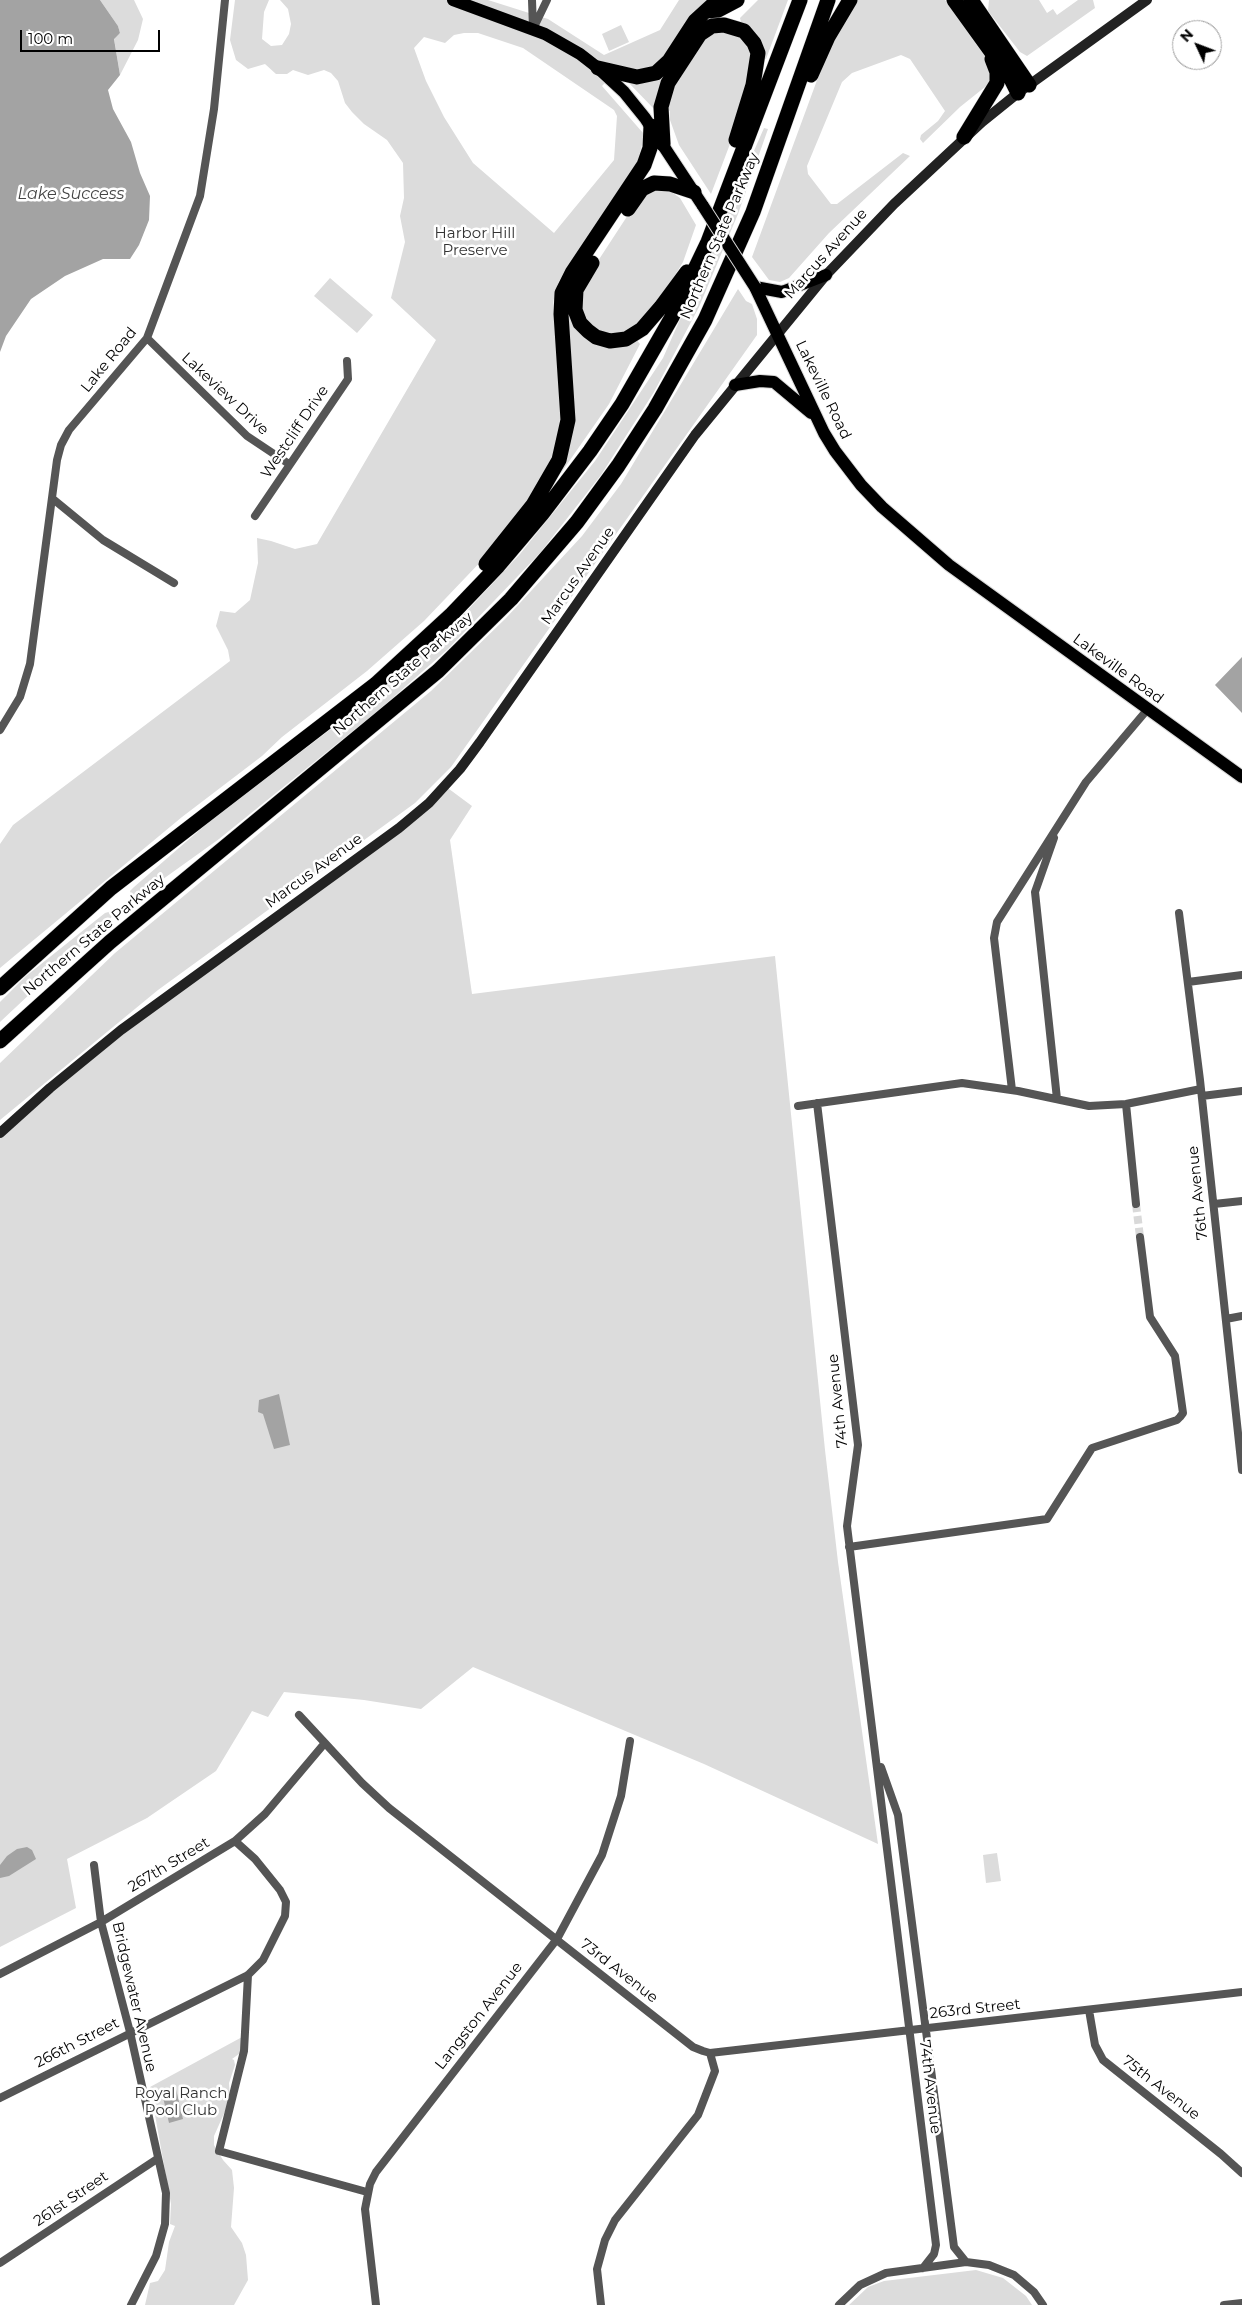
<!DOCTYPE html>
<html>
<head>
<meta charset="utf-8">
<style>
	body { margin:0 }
	#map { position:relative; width:1242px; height:2305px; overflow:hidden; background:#fff; font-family:Montserrat,sans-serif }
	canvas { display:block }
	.north { position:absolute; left:1172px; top:20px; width:50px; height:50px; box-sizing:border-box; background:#fff; border:1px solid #999; border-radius:50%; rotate:313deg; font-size:14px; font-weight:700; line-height:20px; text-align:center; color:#000 }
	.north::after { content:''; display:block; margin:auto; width:18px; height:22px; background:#000; clip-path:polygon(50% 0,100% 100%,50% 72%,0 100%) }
	.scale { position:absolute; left:20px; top:30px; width:140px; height:22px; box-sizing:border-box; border:2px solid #000; border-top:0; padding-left:6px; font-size:15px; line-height:18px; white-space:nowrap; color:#000; -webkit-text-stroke:4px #fff; paint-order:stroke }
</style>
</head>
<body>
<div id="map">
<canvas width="1242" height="2305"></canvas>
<div class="north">N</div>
<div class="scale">100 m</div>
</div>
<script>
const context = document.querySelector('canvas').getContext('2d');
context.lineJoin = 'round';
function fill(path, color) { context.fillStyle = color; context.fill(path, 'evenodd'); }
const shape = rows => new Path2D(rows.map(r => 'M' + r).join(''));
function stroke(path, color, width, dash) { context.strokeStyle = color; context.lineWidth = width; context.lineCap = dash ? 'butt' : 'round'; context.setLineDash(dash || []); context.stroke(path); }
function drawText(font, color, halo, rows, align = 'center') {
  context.font = font + ' Montserrat,sans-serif'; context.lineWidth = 5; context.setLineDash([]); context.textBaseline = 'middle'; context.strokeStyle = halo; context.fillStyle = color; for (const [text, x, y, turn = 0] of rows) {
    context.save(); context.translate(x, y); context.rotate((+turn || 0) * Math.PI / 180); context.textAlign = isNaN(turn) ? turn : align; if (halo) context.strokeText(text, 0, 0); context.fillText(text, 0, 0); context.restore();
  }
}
const green = shape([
	[100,0,134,0,143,19,138,40,120,75,114,38,120,33,118,26],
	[235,0,269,0,264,12,262,39,271,46,282,45,289,34,291,24,288,9,280,0,488,0,548,19,604,55,660,30,679,0,707,0,686,21,665,56,654,67,640,72,619,68,602,86,643,133,643,141,637,164,559,281,553,302,561,409,557,446,534,493,487,555,424,621,367,671,282,737,262,756,182,817,0,968,0,844,13,825,230,661,228,650,216,626,220,611,235,613,250,600,258,563,257,538,271,541,295,549,317,544,436,340,391,298,405,242,400,216,404,198,403,163,387,140,364,124,352,112,345,103,338,81,331,73,324,70,308,75,293,70,287,74,276,74,265,64,248,69,236,60,230,40],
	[464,33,478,33,523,48,614,110,617,116,614,160,554,233,473,163,444,117,426,81,414,48,424,37,445,43,454,35],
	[758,0,788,0,766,59,762,58,752,30,741,22,740,18],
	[858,0,945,0,991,65,990,83,960,107,923,143,920,139,921,135,938,121,945,111,910,59,901,55,852,73,842,82,807,166,808,174,831,204,837,204,903,153,910,156,829,233,789,278,780,282,769,280,752,257,834,34],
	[989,0,1039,0,1047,13,1053,9,1057,15,1078,0,1093,0,1095,8,1027,56,1020,52,988,11],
	[621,25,629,42,609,51,602,34],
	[718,28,742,37,751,46,753,61,741,115,711,194,679,145,670,120,670,111,665,108,670,88,700,39],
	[661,74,662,81,658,91,655,110,627,81],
	[764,128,768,129,738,214,699,307,654,392,601,475,540,553,448,649,380,709,219,839,138,897,132,897,130,891,134,887,210,821,369,700,464,614,520,554,595,461,663,358],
	[649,188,673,190,673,193,680,198,696,225,683,262,663,295,640,322,616,336,600,334,587,324,580,309,581,287,639,198],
	[330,278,373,315,357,333,314,296],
	[738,289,746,301,752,304,757,319,757,335,451,767,415,803,158,990,0,1120,0,1063,115,953,431,691,506,618,582,536,621,484],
	[568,309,583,336,636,339,640,344,609,404,561,473,559,471],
	[445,786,472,806,450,840,472,994,775,956,825,1450,838,1562,878,1844,704,1764,473,1667,421,1709,364,1700,284,1692,268,1717,252,1711,216,1771,147,1818,67,1859,76,1908,0,1947,0,1133,33,1102,399,828],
	[112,911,113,913,111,918,0,1022,0,1002,26,976,105,913],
	[997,1853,1001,1881,986,1883,983,1855],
	[244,2036,243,2051,232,2059,234,2060,235,2065,229,2083,230,2100,214,2136,214,2145,223,2160,232,2170,234,2188,231,2227,242,2243,246,2255,248,2280,234,2305,145,2305,150,2283,158,2281,165,2270,169,2242,175,2226,170,2224,171,2204,150,2087],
	[976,2270,1003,2278,1026,2296,1032,2305,849,2305,868,2287,884,2281]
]);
const water = shape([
	[0,0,100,0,118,26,120,33,114,39,120,75,108,90,113,109,131,142,140,173,150,196,149,220,139,245,130,259,103,259,65,276,31,299,6,336,0,352],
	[1242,657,1242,713,1215,685],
	[279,1394,290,1445,274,1449,263,1414,258,1412,259,1400],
	[27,1847,32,1850,36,1859,9,1876,0,1878,0,1865,7,1856,17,1849],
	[176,2089,183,2119,169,2123,162,2093]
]);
const minorTunnel = shape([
	[1136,1204,1140,1237]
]);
const minor = shape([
	[532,0,533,28],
	[533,29,547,0],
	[147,338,247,436,289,464],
	[53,499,103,540,174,583],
	[255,516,348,379,347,361],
	[0,730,20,697,30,664,57,460,61,445,69,430,147,338,200,196,214,109,225,0],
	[1054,838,1035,892,1057,1099],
	[1179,913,1200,1080,1242,1470],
	[1188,982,1242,975],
	[1012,1090,994,938,997,922,1086,782,1147,710],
	[1202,1096,1242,1091],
	[817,1103,858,1445,847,1526,936,2245,934,2254,923,2268],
	[1126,1104,1136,1204],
	[798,1106,962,1083,1018,1091,1089,1106,1126,1104,1201,1089],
	[1214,1204,1242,1201],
	[1226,1319,1242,1316],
	[849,1547,1047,1519,1092,1448,1177,1420,1180,1417,1183,1413,1175,1356,1150,1317,1140,1237],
	[299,1715,362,1783,389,1808,693,2047,703,2051,710,2053,1242,1992],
	[881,1767,898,1815,954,2247,966,2262],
	[94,1865,101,1922,130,2032,166,2193,165,2224,156,2256,131,2305],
	[0,1974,101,1922,235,1841,265,1814,324,1744],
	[248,1975,244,2051,219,2151,367,2192],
	[1089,2010,1095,2045,1103,2060,1221,2154,1242,2173],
	[0,2098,248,1975,263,1960,285,1916,286,1902,280,1890,255,1859,235,1841],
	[0,2263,157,2159],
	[376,2305,365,2209,370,2184,376,2172,557,1939,602,1855,621,1796,630,1741],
	[601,2305,597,2269,605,2240,615,2220,698,2115,715,2071,710,2053],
	[839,2305,860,2285,886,2273,966,2262,989,2265,1014,2275,1034,2292,1043,2305],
	[1224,2305,1242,2303]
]);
const secondary = shape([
	[0,1133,50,1088,121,1030,399,828,429,803,460,769,480,742,695,435,826,275,894,204,982,122,1018,93,1147,0]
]);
const primary = shape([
	[453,0,545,34,580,54,598,68,624,92,645,118,703,206],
	[755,287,824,433,835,451,861,485,882,507,949,565,1242,777],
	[755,287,782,292,826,275],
	[735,385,760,381,774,382,811,413]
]);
const motorway = shape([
	[954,0,1011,79,1018,93],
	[971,0,1029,85],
	[706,11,718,10,737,0],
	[598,68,637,77,656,73,669,61,695,21,718,0],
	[811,75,828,37,850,0],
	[964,137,997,83,997,72,992,59],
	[663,144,661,107,668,83,700,34,712,26,724,25,744,31,754,43,758,53,753,85,736,140],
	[628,209,642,189,654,183,670,184,694,192],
	[592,263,576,290,575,310,580,323,588,331,596,337,610,341,626,339,642,329,661,307,687,272],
	[486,564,533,505,559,460,568,420,561,314,562,293,572,273,644,165,650,148,651,126],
	[0,988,111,888,376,684,452,614,498,566,542,514,590,451,622,404,672,317,708,242,800,0],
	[0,1041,110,942,438,671,511,599,577,522,618,466,655,409,705,320,753,212,828,0]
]);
const primaryBridge = shape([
	[703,206,755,287]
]);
const parkNames = [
	["Harbor Hill",475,234],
	["Preserve",475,251],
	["Royal Ranch",181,2094],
	["Pool Club",181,2111]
];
const streetNames = [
	["Northern State Parkway",720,236,-67],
	["Marcus Avenue",826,254,-48],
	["Lake Road",109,360,-51],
	["Lakeville Road",823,390,64],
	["Lakeview Drive",225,394,43],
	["Westcliff Drive",295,432,-56],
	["Marcus Avenue",578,576,-55],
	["Lakeville Road",1118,669,36],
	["Northern State Parkway",403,674,-41],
	["Marcus Avenue",314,871,-36],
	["Northern State Parkway",94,935,-40],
	["76th Avenue",1198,1193,-96],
	["74th Avenue",838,1401,-96],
	["267th Street",169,1865,-31],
	["73rd Avenue",619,1971,38],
	["Bridgewater Avenue",134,1997,77],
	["263rd Street",975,2009,-6],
	["Langston Avenue",479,2016,-52],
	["266th Street",77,2043,-27],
	["74th Avenue",930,2087,83],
	["75th Avenue",1161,2088,38],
	["261st Street",71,2199,-34]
];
const waterNames = [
	["Lake Success",71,194]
];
fill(green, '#dcdcdc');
fill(water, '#a3a3a3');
stroke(minorTunnel, '#d9d9d9', 8, [8, 4]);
stroke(primary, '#dbdbdb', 14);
stroke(motorway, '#dbdbdb', 16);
stroke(minor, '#555', 8);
stroke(secondary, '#222', 10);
stroke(primary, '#000', 12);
stroke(motorway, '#000', 15);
stroke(primaryBridge, '#dbdbdb', 14, []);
stroke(primaryBridge, '#000', 12);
drawText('15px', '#333', '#fff', parkNames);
drawText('15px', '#000', '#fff', streetNames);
drawText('italic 16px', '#444', '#fff', waterNames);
</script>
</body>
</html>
